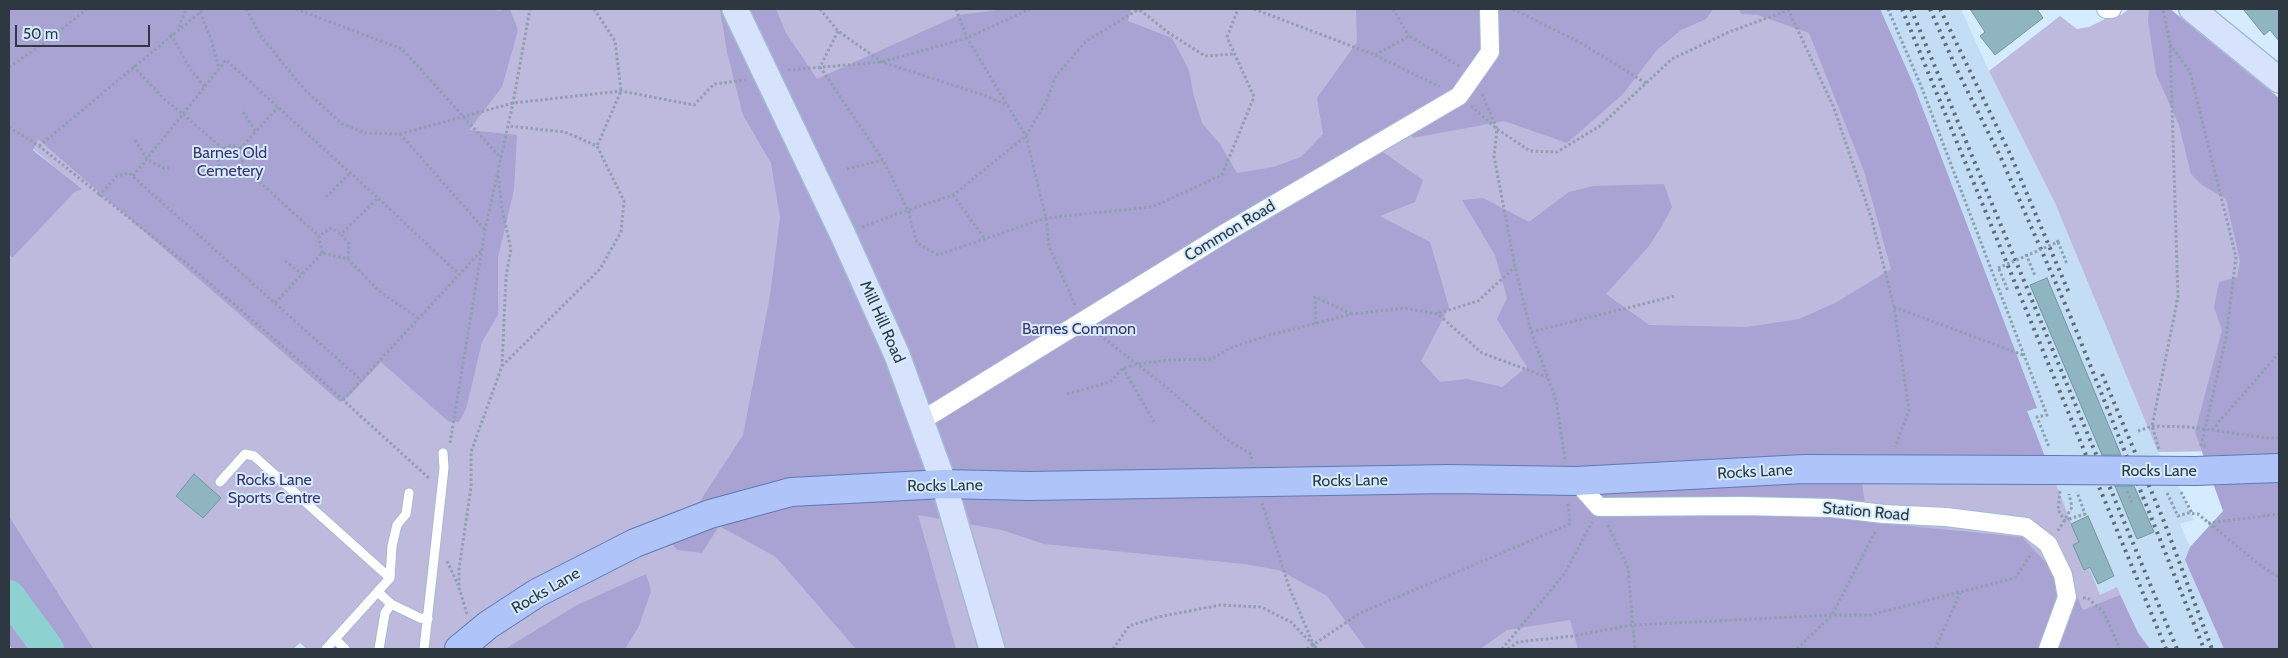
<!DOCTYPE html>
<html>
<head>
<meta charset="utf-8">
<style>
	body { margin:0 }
	#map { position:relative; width:2288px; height:658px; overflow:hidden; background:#d5ecff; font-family:Cabin,sans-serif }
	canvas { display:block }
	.frame { position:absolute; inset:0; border:10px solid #2d3841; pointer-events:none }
	.scale { position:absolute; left:15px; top:25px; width:135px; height:22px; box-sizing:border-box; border:2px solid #2d3841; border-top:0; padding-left:6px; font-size:15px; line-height:18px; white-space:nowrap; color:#2d3841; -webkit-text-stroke:4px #d5ecff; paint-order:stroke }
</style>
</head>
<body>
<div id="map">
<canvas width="2288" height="658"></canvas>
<div class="frame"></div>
<div class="scale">50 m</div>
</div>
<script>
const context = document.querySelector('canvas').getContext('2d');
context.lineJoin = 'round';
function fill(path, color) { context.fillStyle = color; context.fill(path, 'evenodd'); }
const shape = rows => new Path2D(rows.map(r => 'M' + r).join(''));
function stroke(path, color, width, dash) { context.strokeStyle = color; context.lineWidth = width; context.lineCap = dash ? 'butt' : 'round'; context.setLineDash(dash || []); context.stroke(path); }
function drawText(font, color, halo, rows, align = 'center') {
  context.font = font + ' Cabin,sans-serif'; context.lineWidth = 4; context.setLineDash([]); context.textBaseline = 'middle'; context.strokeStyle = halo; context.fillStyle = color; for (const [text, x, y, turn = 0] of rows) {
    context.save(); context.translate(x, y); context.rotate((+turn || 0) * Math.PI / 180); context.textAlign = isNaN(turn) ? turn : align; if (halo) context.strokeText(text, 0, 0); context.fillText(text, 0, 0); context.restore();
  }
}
const built = shape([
	[1880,9,1961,9,1989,71,2055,203,2158,452,2180,489,2194,520,2180,524,2190,547,2185,560,2224,649,2150,649,2138,633,2117,587,2100,595,2027,411,2037,408,1914,86]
]);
const green = shape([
	[9,9,1880,9,1914,86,2037,408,2027,411,2100,595,2117,587,2138,633,2150,649,307,649,300,643,293,649,94,649,9,516,9,255,11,258,74,193,81,189,33,149],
	[2129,9,2170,9,2279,98,2224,451,2158,452,2055,203,1989,71,2060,16,2077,29,2089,27,2109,17,2121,15]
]);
const forest = shape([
	[9,9,496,9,497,11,510,9,518,30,502,87,469,130,517,135,514,190,498,257,498,315,482,342,466,409,459,422,449,422,381,362,349,396,340,402,38,139,33,150,82,189,74,193,12,258,9,255],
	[720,9,776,9,786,33,817,79,959,15,1004,9,1131,9,1128,21,1172,38,1189,70,1194,97,1202,123,1220,144,1237,173,1273,167,1301,157,1323,134,1317,98,1357,42,1356,9,1713,9,1706,19,1681,30,1657,50,1623,94,1567,143,1504,121,1413,138,1402,121,1367,141,1423,180,1415,202,1380,216,1430,242,1449,307,1421,361,1440,382,1467,379,1502,387,1527,367,1497,319,1507,298,1495,255,1462,200,1483,198,1529,222,1569,192,1593,186,1664,184,1672,207,1663,224,1649,246,1606,294,1649,325,1747,327,1799,319,1835,303,1891,269,1864,171,1809,33,1758,15,1741,14,1739,9,1880,9,1914,86,2037,408,2027,411,2045,457,1858,458,1868,522,2022,537,2076,595,2083,610,2120,595,2138,633,2150,649,1578,649,1570,620,1507,630,1480,649,1366,649,1327,596,1279,570,1244,564,1044,544,1002,530,918,515,956,649,856,649,776,557,719,526,702,553,677,550,667,538,693,512,743,435,770,296,780,218,771,163,743,115,727,52],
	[2149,9,2170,9,2279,98,2279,649,2224,649,2185,560,2190,547,2223,511,2195,432,2222,330,2214,307,2219,282,2237,277,2240,261,2226,199,2202,185,2191,174,2179,125,2156,74,2148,21],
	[9,516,94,649,12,649,9,645],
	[646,574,651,591,639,626,625,649,505,649,577,605]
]);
const river = shape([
	[9,596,48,649]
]);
const building = shape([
	[1970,9,2037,9,2043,18,1995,55,1980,36,1985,32,1970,9],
	[2243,9,2279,9,2279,41,2270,30,2264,35,2243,9],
	[2047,278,2121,455,2102,455,2030,285,2047,278],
	[194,474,221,498,203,518,176,496,194,474],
	[2115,486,2134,486,2154,532,2137,539,2115,486],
	[2088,516,2114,576,2098,584,2090,567,2084,570,2073,545,2079,542,2071,524,2088,516]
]);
const path = shape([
	[246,9,261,36,303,88,342,124,366,133,400,134,513,103,621,91,694,105,714,84,746,80],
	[296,9,402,49,501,158],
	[594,9,615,41,621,91,597,146],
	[820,9,838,31,882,62,986,96,1009,106],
	[956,9,967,38,1026,136,1046,218,1049,246,1076,307],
	[1254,9,1375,55,1440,87],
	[1393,9,1409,36],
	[1513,9,1581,43,1646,83],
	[1788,9,1834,108,1872,220,1894,307,1909,410,1895,447],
	[1888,9,1921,86,2047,415,2037,417,2049,447],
	[1140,10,1169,33,1205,56,1234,54],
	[200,12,211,39,219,69],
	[179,27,186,9],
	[838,31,820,67,883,160,908,210,953,195,1026,136,1046,102,1056,76,1085,42,1139,9],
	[171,34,190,69,205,87],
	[2170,44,2190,72,2236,257,2226,338,2201,446,2207,446],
	[1375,55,1409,36,1461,67],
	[133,66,164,99,183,114,226,60,378,198],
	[9,67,47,41,87,9],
	[788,70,882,62,967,38,1030,9],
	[1482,94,1497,129,1494,156,1515,267,1531,332,1556,400,1565,460],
	[1471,106,1497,129,1530,151,1557,152,1600,126,1672,59,1729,32,1789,10],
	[243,112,256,132],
	[9,127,39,146,192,268,310,370,430,479],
	[400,134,485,230],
	[135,140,147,159,163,168,172,168],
	[39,146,204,9],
	[240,149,278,107],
	[241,165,236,170,224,170,219,166,218,158,223,149,231,145,240,149,244,156,241,165,319,236],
	[847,169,883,160],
	[133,176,183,114,223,149],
	[953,195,985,239],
	[99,196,117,176,129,173,361,380],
	[326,197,350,173],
	[862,227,908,210,917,243,938,255,1046,218,1152,207,1222,175,1254,97,1227,37,1238,9],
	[2058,242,2067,264],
	[322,253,319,236,331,228,341,234],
	[2026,254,2035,276],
	[348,259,349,244,341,234,378,198,460,275],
	[285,261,302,274],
	[1999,269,2008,291],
	[275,303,322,253,348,259,379,291,418,318],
	[1894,307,2023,355],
	[1439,313,1478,301,1515,267],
	[1316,324,1315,297,1352,314],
	[1096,332,1165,386,1229,441,1251,454,1252,460],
	[1531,332,1675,296],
	[502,366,600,269,621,232,624,201,597,146,565,132,508,126],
	[1123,368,1154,422],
	[1067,394,1110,382,1123,368,1138,364,1169,360,1212,359,1230,348,1266,336,1352,314,1404,308,1438,314,1482,353,1547,377],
	[343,400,482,250],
	[2212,430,2279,353],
	[2138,431,2152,426,2190,427,2267,438,2279,438],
	[450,443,485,230,513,103,530,9],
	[2159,449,2152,426,2178,297,2170,44,2163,9],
	[2060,491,2058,510,2065,521,2069,519],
	[2127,491,2133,505],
	[2181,492,2192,513],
	[2167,493,2178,516,2188,513,2198,514,2260,565,2279,577],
	[1262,503,1289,587,1314,646],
	[2208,523,2279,514],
	[1608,525,1628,568,1635,649],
	[2058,531,2072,507,2069,494],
	[447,561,458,585],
	[2083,598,2088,598,2104,613,2120,649],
	[467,614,459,588,459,569,471,487,471,452,502,366,506,277,511,249,502,209,498,173],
	[1113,649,1129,626,1158,617,1220,605,1261,607,1291,622,1317,649],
	[1307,649,1360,613,1570,524,1568,502],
	[1502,649,1565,573,1592,522],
	[1508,649,1518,642,1573,636,1632,625,1832,615,1870,615,2015,578,2032,553],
	[1797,649,1832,615,1876,530],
	[1935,649,1960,593]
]);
const lane = shape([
	[220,482,245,454,254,456,390,578],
	[378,592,391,604,385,613,379,649],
	[391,604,420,618,428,619],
	[335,639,345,649],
	[326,649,390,578,392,546,397,525,406,514,409,493],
	[424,649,444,468,443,453]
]);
const street = shape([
	[2106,9,2112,9],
	[921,421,1227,232,1459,96,1490,52,1489,9],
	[1576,481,1599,507,1742,506,1832,508,1884,514,1946,517,2026,527,2048,544,2063,575,2067,597,2048,649]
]);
const secondary = shape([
	[735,9,843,235,897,355,944,484,992,649],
	[2192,9,2279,80]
]);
const primary = shape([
	[2195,471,2279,468],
	[459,649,488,625,537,593,635,543,710,514,791,492,944,484,1029,486,1449,479,1576,481,1804,469,2051,470]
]);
const rail = shape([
	[1902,9,2166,649],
	[1911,9,2177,649],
	[1930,9,1957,70,2001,158,2072,320,2204,649],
	[1940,9,2011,156,2069,293],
	[2102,374,2163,519,2212,649]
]);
const pathBridge = shape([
	[1998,268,2058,242,2057,240],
	[2069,519,2085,514,2077,492]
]);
const primaryBridge = shape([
	[2051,470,2195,471]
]);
const parkNames = [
	["Barnes Old",230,153],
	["Cemetery",230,171],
	["Barnes Common",1079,329],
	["Rocks Lane",274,480],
	["Sports Centre",274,498]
];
const streetNames = [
	["Common Road",1230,231,-31],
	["Mill Hill Road",882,322,66],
	["Rocks Lane",2159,471],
	["Rocks Lane",1755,472,-3],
	["Rocks Lane",1350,481,-1],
	["Rocks Lane",945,486,-1],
	["Station Road",1866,512,5],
	["Rocks Lane",546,591,-30]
];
fill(built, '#c2ddf4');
fill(green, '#bdbadd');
fill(forest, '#a8a3d3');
stroke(river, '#8dd1d1', 32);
fill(building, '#8fb5c1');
stroke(building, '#7297a2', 1);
stroke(lane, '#a0bcd3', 11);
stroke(street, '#a0bcd3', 20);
stroke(secondary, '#a0bcd3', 28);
stroke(primary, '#5e7ab5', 30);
stroke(path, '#8ea0af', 3, [2.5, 2.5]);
stroke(lane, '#fff', 9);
stroke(street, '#fff', 18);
stroke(secondary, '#d7e2fc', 25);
stroke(primary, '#afc4f8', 28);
stroke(rail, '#5d6b77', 4, [2.5, 5]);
stroke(primaryBridge, '#5e7ab5', 30, []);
stroke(pathBridge, '#8ea0af', 3, [2.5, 2.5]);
stroke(primaryBridge, '#afc4f8', 28);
drawText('16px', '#3e326d', '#d5ecff', parkNames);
drawText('16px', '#2d3841', '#d5ecff', streetNames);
</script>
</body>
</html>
